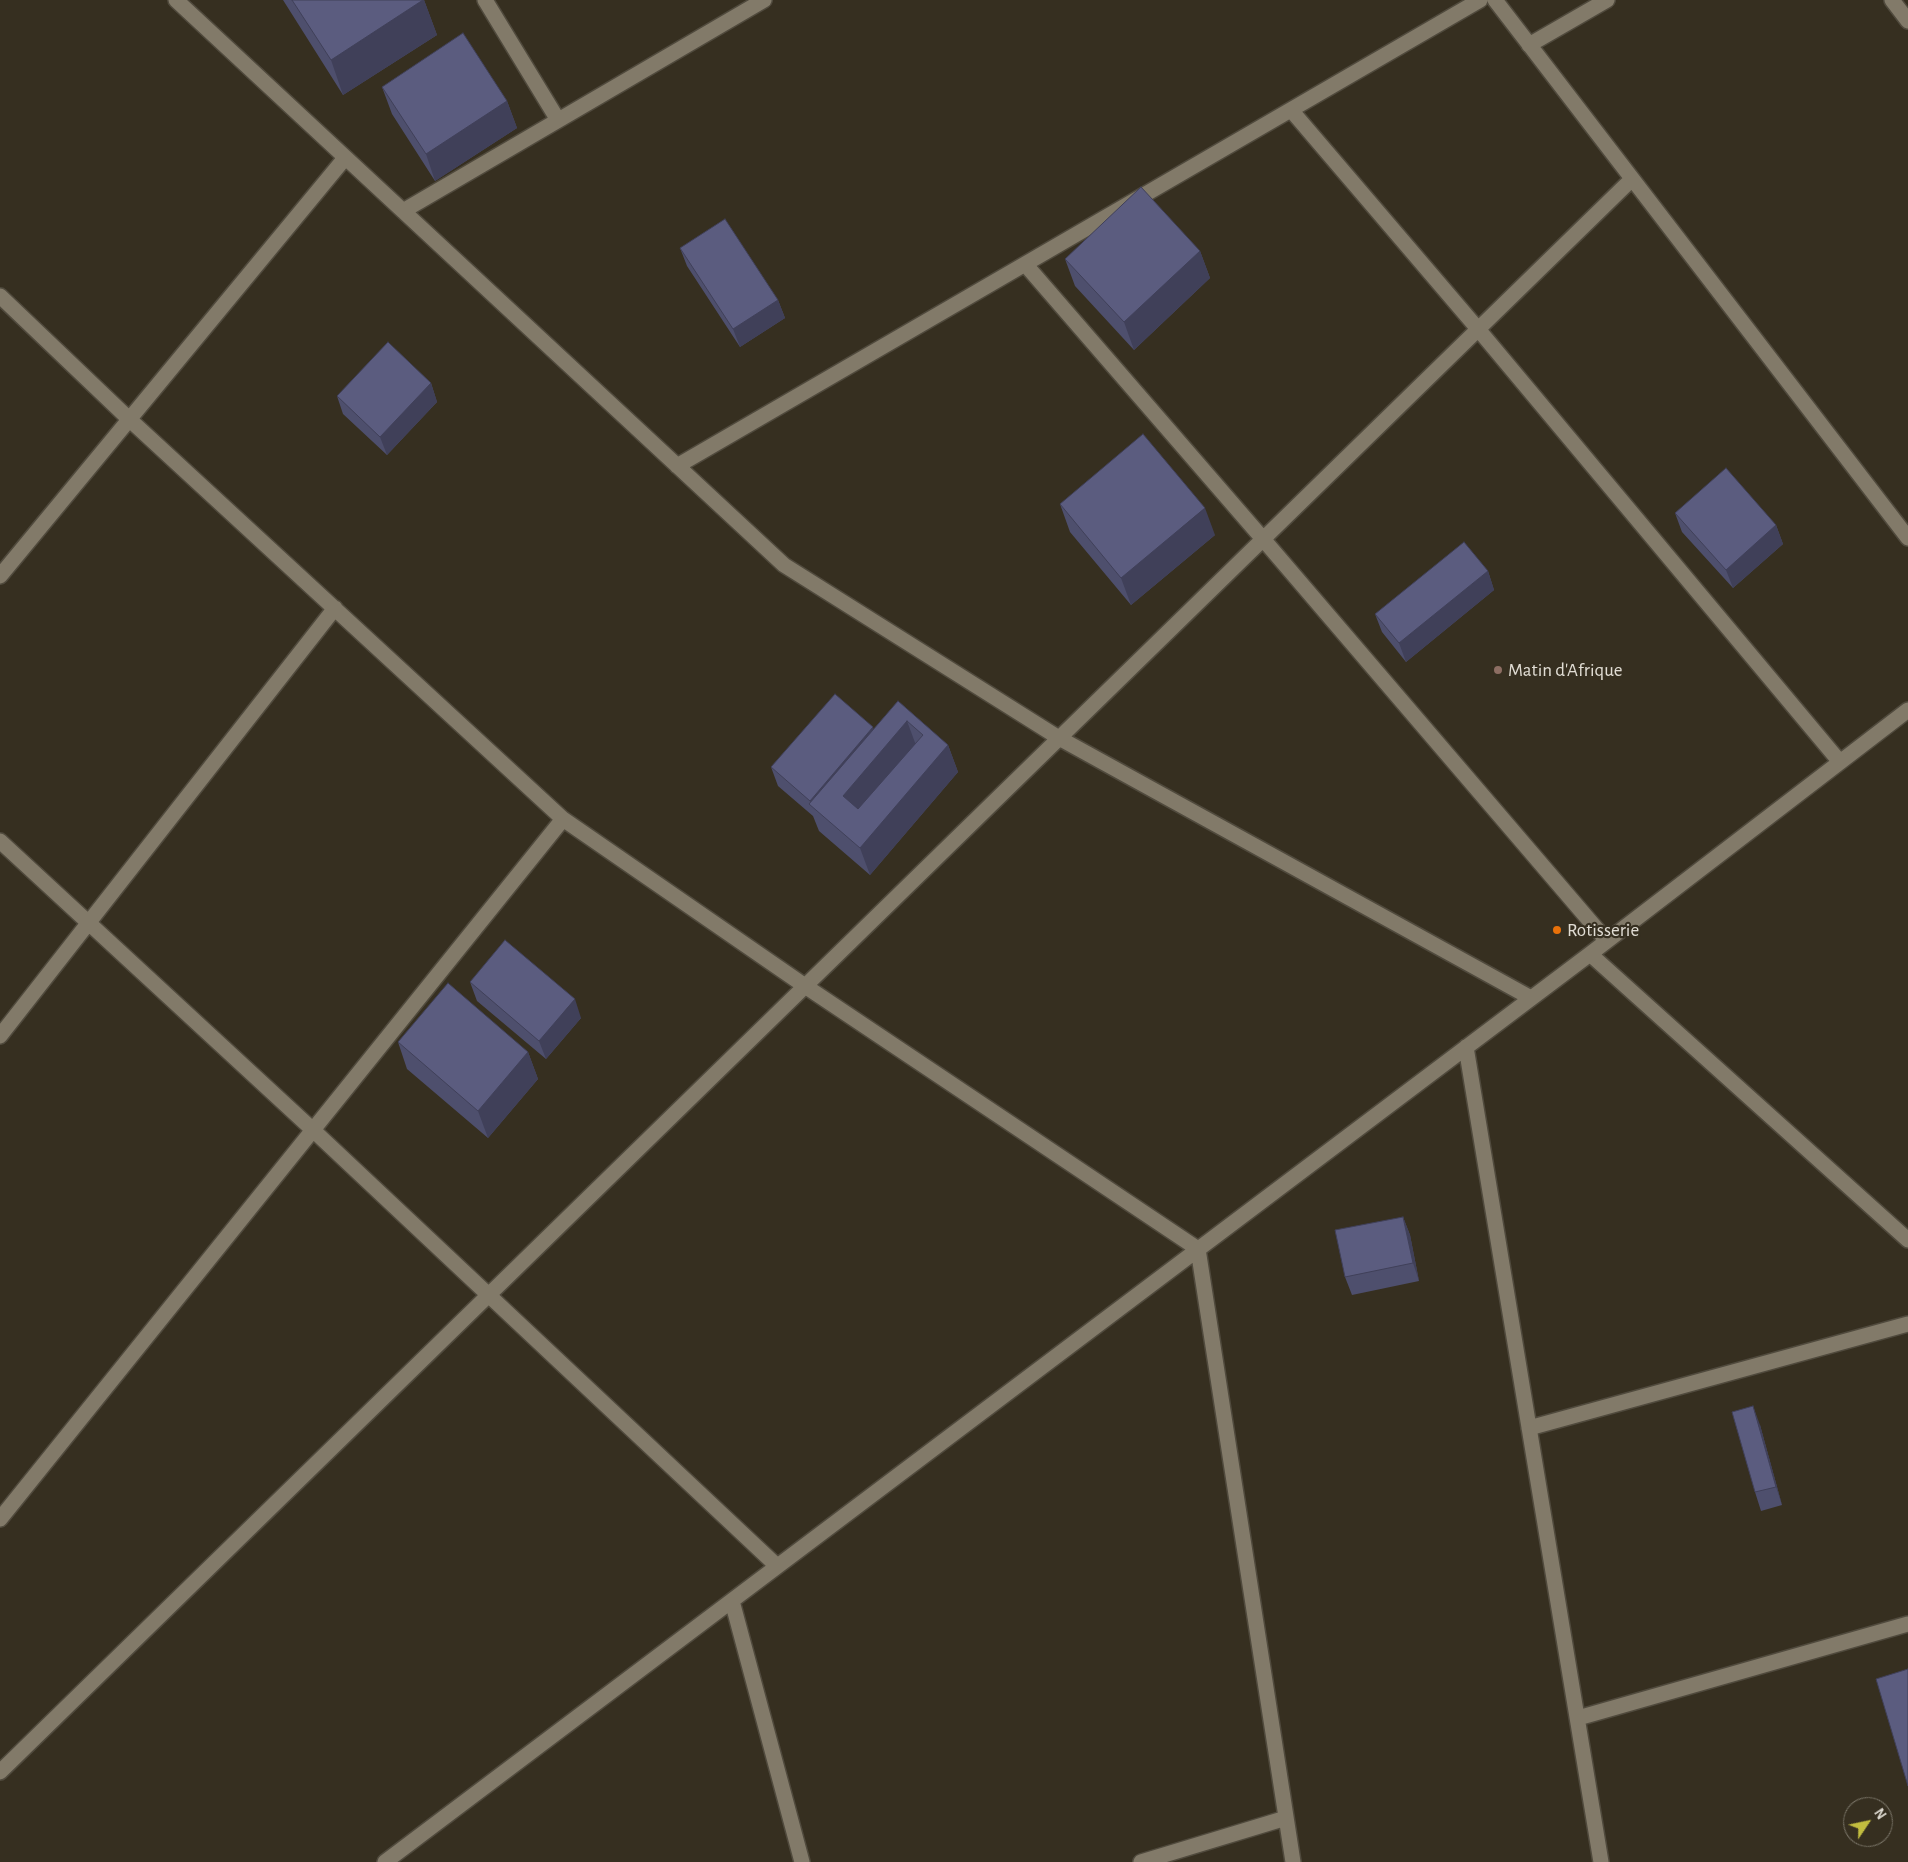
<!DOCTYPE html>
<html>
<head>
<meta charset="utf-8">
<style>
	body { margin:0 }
	#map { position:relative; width:1908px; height:1862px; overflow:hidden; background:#362f20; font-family:"Alegreya Sans",sans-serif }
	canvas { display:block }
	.north { position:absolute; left:1843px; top:1797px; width:50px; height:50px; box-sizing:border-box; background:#362f20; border:1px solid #7a7568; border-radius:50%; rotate:56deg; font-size:14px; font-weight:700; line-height:20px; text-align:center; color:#e1ddd4 }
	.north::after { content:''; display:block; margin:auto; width:18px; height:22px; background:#c2bd3f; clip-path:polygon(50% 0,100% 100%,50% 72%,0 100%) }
</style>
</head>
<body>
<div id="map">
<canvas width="1908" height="1862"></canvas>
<div class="north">N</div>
</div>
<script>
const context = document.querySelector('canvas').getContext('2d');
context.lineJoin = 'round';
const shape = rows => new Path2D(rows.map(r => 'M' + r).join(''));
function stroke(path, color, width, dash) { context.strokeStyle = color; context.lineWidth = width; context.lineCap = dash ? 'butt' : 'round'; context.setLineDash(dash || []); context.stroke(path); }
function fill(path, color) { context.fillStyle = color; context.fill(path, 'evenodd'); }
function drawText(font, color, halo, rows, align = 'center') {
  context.font = font + ' "Alegreya Sans",sans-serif'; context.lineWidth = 4.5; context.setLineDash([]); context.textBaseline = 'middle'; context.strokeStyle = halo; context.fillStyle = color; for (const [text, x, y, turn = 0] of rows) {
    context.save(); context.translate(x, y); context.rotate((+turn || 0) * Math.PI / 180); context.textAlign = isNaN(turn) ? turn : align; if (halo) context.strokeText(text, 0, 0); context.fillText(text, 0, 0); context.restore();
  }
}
const street = shape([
	[176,0,784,565,1059,738,1531,998],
	[485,0,558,120],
	[1495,0,1908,538],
	[1892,0,1908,21],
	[1529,45,1607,0],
	[1291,110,1478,329,1840,762],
	[403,211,764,0],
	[1025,264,1263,539,1607,941],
	[0,296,129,419,563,819,805,986,1198,1249,1293,1862],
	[677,466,1480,0],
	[0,576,345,158],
	[0,841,313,1130,777,1566],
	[1590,954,1908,1240],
	[0,1036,335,608],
	[1466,1047,1601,1862],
	[1529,1428,1908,1324],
	[0,1519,563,819],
	[732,1601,802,1862],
	[1578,1718,1908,1624],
	[0,1772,1632,179],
	[385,1862,1590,954,1908,710],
	[1141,1862,1286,1818]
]);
const wall = shape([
	[283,0,424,0,437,35,343,95],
	[382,87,507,101,517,128,435,181,392,114],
	[680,248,778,300,785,318,740,347,687,266],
	[1200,251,1210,278,1134,350,1075,286,1065,259],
	[431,383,437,402,387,455,343,414,337,396],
	[1060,504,1215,535,1131,605,1070,532],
	[1675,513,1776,525,1783,544,1733,588,1682,532],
	[1488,571,1494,590,1406,662,1382,632,1375,614],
	[898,701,948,745,958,772,870,875,819,831,813,816,778,786,771,767,874,729],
	[470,982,581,1018,546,1059,477,1001],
	[398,1042,528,1052,538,1079,488,1138,407,1069],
	[1403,1217,1410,1235,1419,1281,1352,1295,1345,1277],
	[1760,1425,1782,1505,1761,1511,1755,1492]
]);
const shadedWall = shape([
	[423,0,424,0,437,35,343,95,331,60],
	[507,101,517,128,435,181,426,154],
	[1200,251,1210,278,1134,350,1124,322],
	[778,300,785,318,740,347,733,329],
	[431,383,437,402,387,455,380,437],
	[1205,508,1215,535,1131,605,1121,578],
	[1776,525,1783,544,1733,588,1726,570],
	[1488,571,1494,590,1406,662,1399,643],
	[907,721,917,748,853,823,843,796],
	[873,727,880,745,813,807,810,801],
	[948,745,958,772,870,875,860,848],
	[575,999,581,1018,546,1059,539,1041],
	[528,1052,538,1079,488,1138,478,1111],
	[1403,1217,1410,1235,1419,1281,1413,1263],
	[1753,1406,1760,1425,1782,1505,1776,1487]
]);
const building = shape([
	[292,0,423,0,331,60,292,0],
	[463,33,507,101,426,154,382,87,463,33],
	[1141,187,1200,251,1124,322,1065,259,1141,187],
	[725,219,778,300,733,329,680,248,725,219],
	[388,342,431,383,380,437,337,396,388,342],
	[1143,434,1205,508,1121,578,1060,504,1143,434],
	[1726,468,1776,525,1726,570,1675,513,1726,468],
	[1464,542,1488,571,1399,643,1375,614,1464,542],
	[835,694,873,727,810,801,771,767,835,694],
	[898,701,948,745,860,848,809,804,898,701],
	[907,721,923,735,858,809,843,796,907,721],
	[505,940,575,999,539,1041,470,982,505,940],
	[448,983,528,1052,478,1111,398,1042,448,983],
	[1403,1217,1413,1263,1345,1277,1335,1230,1403,1217],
	[1753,1406,1776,1487,1755,1492,1732,1412,1753,1406],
	[1908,1669,1908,1786,1876,1679,1908,1669]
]);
const markers = [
	[1498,670,5,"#8d6e63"],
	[1557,930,5,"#e8710a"]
];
const poiNames = [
	["Matin d'Afrique",1508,670],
	["Rotisserie",1567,930]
];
stroke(street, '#504a3d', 18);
stroke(street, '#827a69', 15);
fill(wall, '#4e4f6d');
fill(shadedWall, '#404059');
fill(building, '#5b5c7f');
stroke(building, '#404059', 1);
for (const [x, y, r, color] of markers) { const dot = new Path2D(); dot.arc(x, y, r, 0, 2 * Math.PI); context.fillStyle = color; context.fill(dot); stroke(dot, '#362f20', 2); }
drawText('19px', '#e1ddd4', '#362f20', poiNames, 'left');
</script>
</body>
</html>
